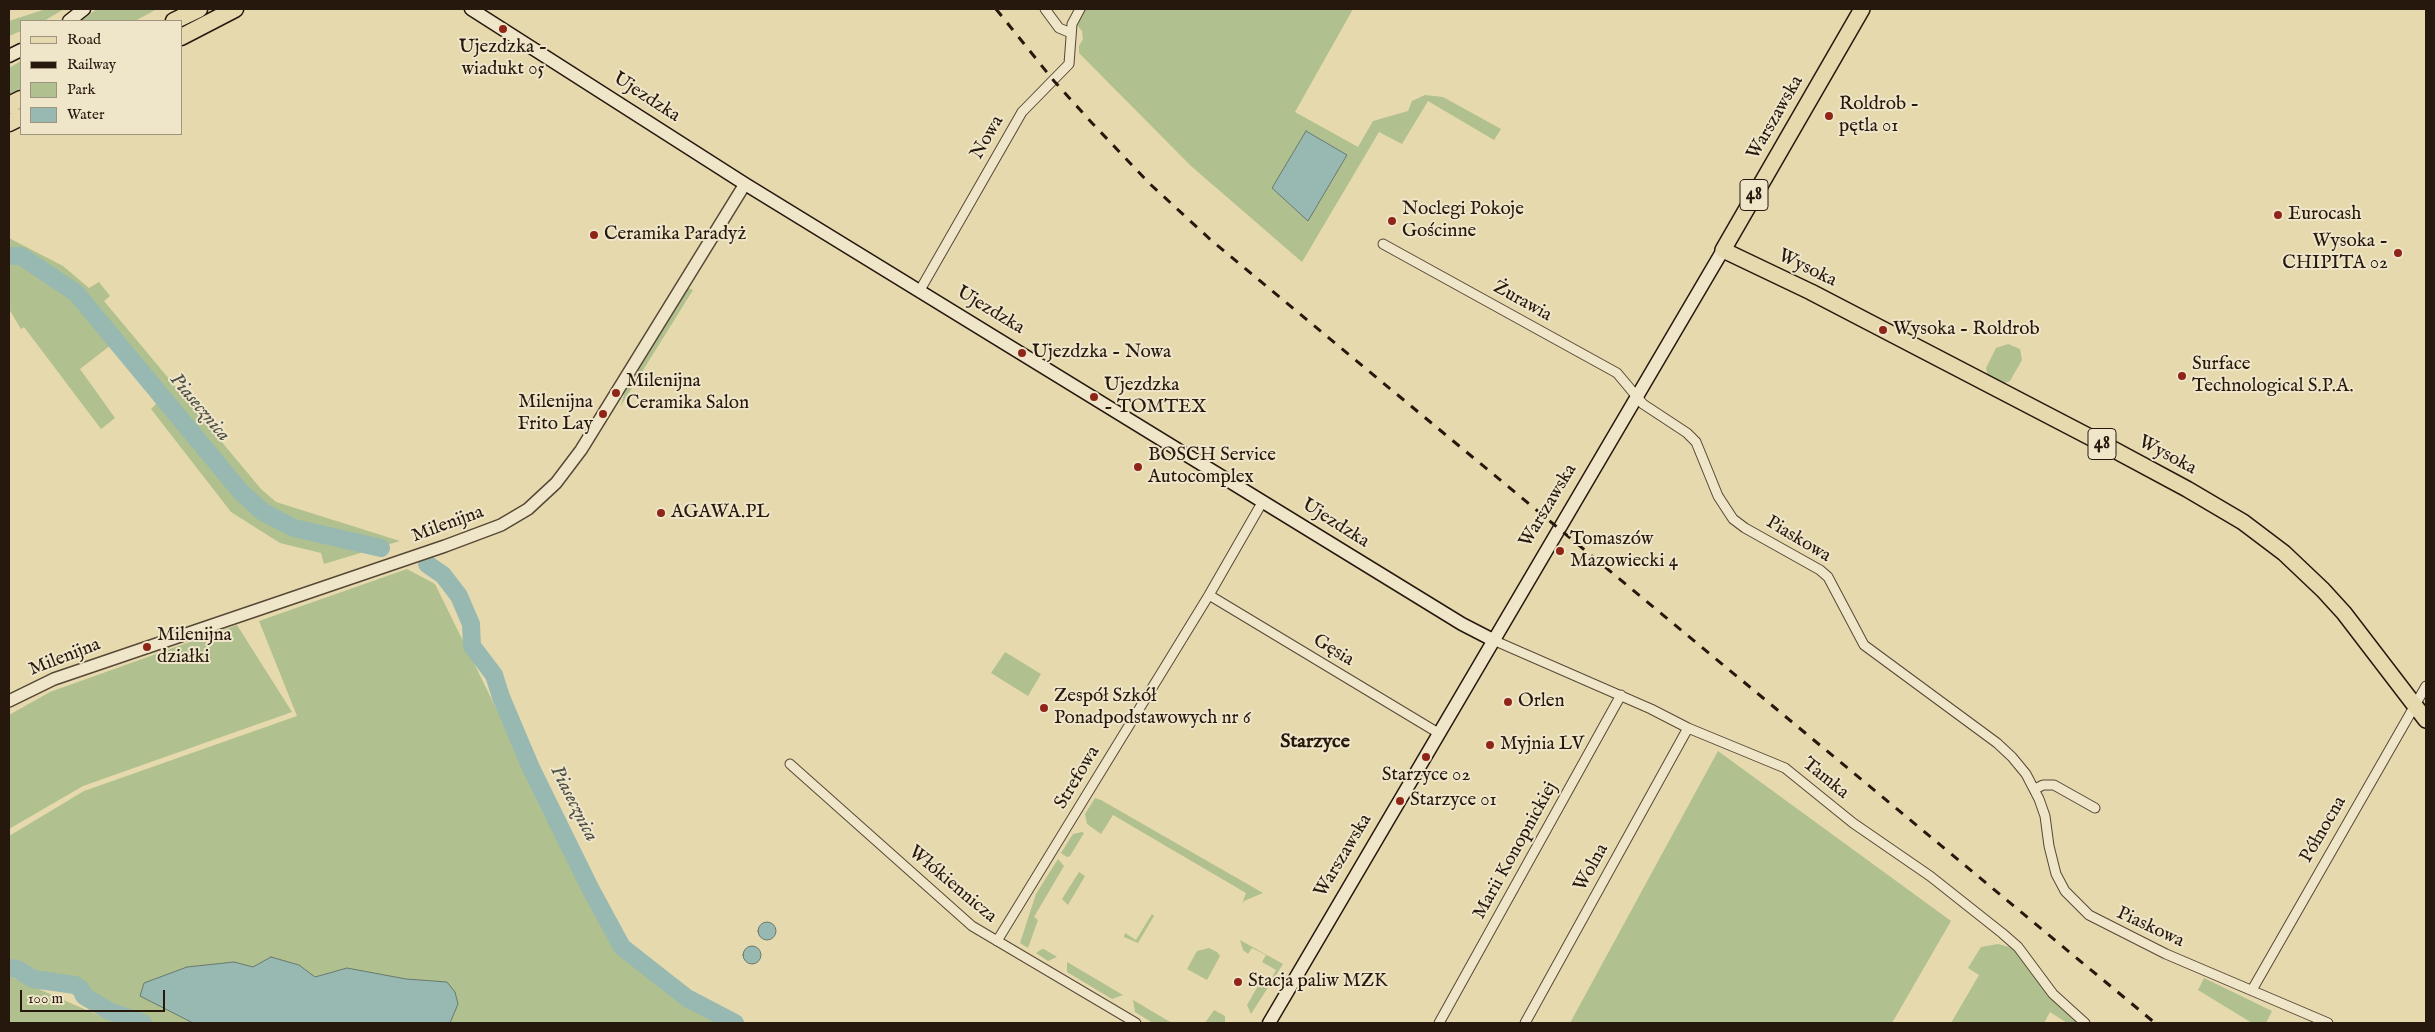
<!DOCTYPE html>
<html>
<head>
<meta charset="utf-8">
<style>
	body { margin:0 }
	#map { position:relative; width:2435px; height:1032px; overflow:hidden; background:#e6d9ad; font-family:"IM FELL English",serif }
	canvas { display:block }
	.frame { position:absolute; inset:0; border:10px solid #27180e; pointer-events:none }
	.legend { position:absolute; left:20px; top:20px; width:162px; height:115px; box-sizing:border-box; background:#efe6ca; border:1px solid #9f947f; margin:0; padding:6px 9px; list-style:none; font-size:15px; color:#27180e }
	.legend li { display:flex; align-items:center; gap:10px; height:25px }
	.legend b { width:25px; border:1px solid #9f947f }
	.scale { position:absolute; left:20px; top:990px; width:145px; height:22px; box-sizing:border-box; border:2px solid #27180e; border-top:0; padding-left:6px; font-size:15px; line-height:18px; white-space:nowrap; color:#27180e; -webkit-text-stroke:4px #efe6ca; paint-order:stroke }
</style>
</head>
<body>
<div id="map">
<canvas width="2435" height="1032"></canvas>
<div class="frame"></div>
<ul class="legend">
<li><b style="height:6px;background:#e6d9ad"></b>Road</li>
<li><b style="height:6px;background:#27180e"></b>Railway</li>
<li><b style="height:14px;background:#b0c08e"></b>Park</li>
<li><b style="height:14px;background:#97b9b1"></b>Water</li>
</ul>
<div class="scale">100 m</div>
</div>
<script>
const context = document.querySelector('canvas').getContext('2d');
context.lineJoin = 'round';
function fill(path, color) { context.fillStyle = color; context.fill(path, 'evenodd'); }
const shape = rows => new Path2D(rows.map(r => 'M' + r).join(''));
function stroke(path, color, width, dash) { context.strokeStyle = color; context.lineWidth = width; context.lineCap = dash ? 'butt' : 'round'; context.setLineDash(dash || []); context.stroke(path); }
function drawText(font, color, halo, rows, align = 'center') {
  context.font = font + ' "IM FELL English",serif'; context.lineWidth = 4; context.setLineDash([]); context.textBaseline = 'middle'; context.strokeStyle = halo; context.fillStyle = color; for (const [text, x, y, turn = 0] of rows) {
    context.save(); context.translate(x, y); context.rotate((+turn || 0) * Math.PI / 180); context.textAlign = isNaN(turn) ? turn : align; if (halo) context.strokeText(text, 0, 0); context.fillText(text, 0, 0); context.restore();
  }
}
const green = shape([
	[46,9,64,9,44,21,21,21,21,31,9,36,9,21],
	[97,9,157,9,135,21,80,21],
	[1084,9,1353,9,1295,112,1358,147,1373,121,1408,111,1412,101,1425,95,1443,97,1501,129,1494,140,1428,101,1402,144,1379,132,1302,262,1191,166,1079,53,1079,46,1083,39,1082,31,1076,24],
	[21,61,21,88,9,95,9,68],
	[9,238,63,266,89,288,99,282,110,296,104,301,261,489,276,502,400,541,324,564,321,553,280,543,231,512,151,409,157,403,111,345,80,369,115,418,101,429,24,327,21,329,9,309],
	[688,288,693,290,620,407,627,386],
	[2008,344,2020,349,2022,360,2010,381,2002,384,1988,377,1986,368,1996,348],
	[407,569,435,584,579,877,621,948,686,998,732,1023,150,1023,9,962,9,836,84,791,297,716,259,621],
	[237,625,292,712,83,786,9,829,9,715,50,692],
	[1005,652,1041,674,1028,696,991,673],
	[1718,751,1951,921,1892,1023,1570,1023],
	[1095,798,1101,800,1263,893,1244,901,1242,904,1246,893,1113,815,1101,834,1087,824,1085,814],
	[1082,832,1084,833,1070,856,1067,857,1061,853,1073,834],
	[1058,859,1064,866,1034,917,1038,920,1028,948,1020,943,1036,894],
	[1079,872,1085,876,1068,905,1062,899],
	[1152,914,1154,916,1138,943,1124,937,1125,933,1136,940],
	[1240,940,1283,964,1251,1014,1247,1005,1262,979,1269,983,1276,970,1262,962,1266,955,1252,948,1248,954,1243,950],
	[1998,944,2017,949,2081,1023,2067,1023,2050,1012,2044,1023,1951,1023,1979,975,1968,968,1981,947],
	[1209,948,1217,952,1220,956,1207,980,1187,969,1197,951],
	[1042,949,1044,949,1057,957,1048,961,1036,953],
	[1067,962,1123,995,1112,999,1067,972],
	[9,976,116,1023,9,1023],
	[2204,978,2272,1011,2266,1023,2252,1023,2198,990],
	[1133,1000,1172,1023,1153,1023,1135,1012],
	[1214,1010,1225,1016,1225,1023,1205,1023]
]);
const water = shape([
	[1306,131,1347,155,1308,221,1272,188,1306,131],
	'758 931a9 9 0 1 1 18 0a9 9 0 1 1-18 0Z',
	'743 955a9 9 0 1 1 18 0a9 9 0 1 1-18 0Z',
	[271,957,299,965,315,977,347,968,406,979,447,982,455,992,458,1004,450,1023,193,1023,140,996,144,983,187,967,234,962,253,967,271,957]
]);
const river = shape([
	[9,256,21,256,76,293,241,492,263,512,294,528,381,548],
	[427,564,443,575,459,596,471,624,472,646,494,675,501,697,531,768,590,888,622,947,687,998,735,1023],
	[9,968,17,969,33,979,75,985,81,989,84,996,109,1011,143,1023]
]);
const minor = shape([
	[1045,9,1059,28,1071,33],
	[1383,244,1617,373,1643,404,1687,433,1696,442,1718,496,1733,519,1745,528,1820,570,1828,577,1864,645,1997,743,2012,757,2026,774,2039,799,2045,816,2049,846,2056,874,2065,891,2089,915,2166,954,2328,1023],
	[920,290,1022,112,1069,64,1072,24,1080,9],
	[1209,595,1440,734],
	[1493,640,1651,709,1688,728,1785,768,1853,823,1930,876,2002,933,2018,947,2053,994,2085,1023],
	[790,764,972,926,1136,1023],
	[2035,789,2043,785,2054,785,2095,808],
	[997,941,1209,595,1263,501],
	[2252,990,2426,686],
	[1439,1023,1621,695],
	[1525,1023,1688,728]
]);
const tertiary = shape([
	[9,701,54,679,445,546,501,525,528,509,556,483,581,450,745,184]
]);
const secondary = shape([
	[471,9,745,184,1462,624,1493,640],
	[69,21,84,9],
	[9,56,21,50],
	[1269,1023,1723,250]
]);
const primary = shape([
	[1862,9,1723,250,1811,292,2107,446,2187,489,2243,522,2284,553,2323,590,2344,613,2426,720]
]);
const motorway = shape([
	[174,21,199,9],
	[181,37,235,9],
	[9,105,21,99],
	[9,123,21,117]
]);
const rail = shape([
	[996,9,1054,81,1092,123,1150,184,1212,241,2155,1023]
]);
const markers = [
	[503,29,5,"#8f2418"],
	[1829,116,5,"#8f2418"],
	[2278,215,5,"#8f2418"],
	[1392,221,5,"#8f2418"],
	[594,235,5,"#8f2418"],
	[2398,253,5,"#8f2418"],
	[1883,330,5,"#8f2418"],
	[1022,353,5,"#8f2418"],
	[2182,376,5,"#8f2418"],
	[616,393,5,"#8f2418"],
	[1094,397,5,"#8f2418"],
	[603,414,5,"#8f2418"],
	[1138,467,5,"#8f2418"],
	[661,513,5,"#8f2418"],
	[1560,551,5,"#8f2418"],
	[147,647,5,"#8f2418"],
	[1508,702,5,"#8f2418"],
	[1044,708,5,"#8f2418"],
	[1490,745,5,"#8f2418"],
	[1426,757,5,"#8f2418"],
	[1400,801,5,"#8f2418"],
	[1238,982,5,"#8f2418"]
];
const shields = [
	[1754,195,28],
	[2102,444,28]
];
const shieldNames = [
	["48",1754,195],
	["48",2102,444]
];
const poiNames = [
	["Ujezdzka -",503,48,"center"],
	["wiadukt 05",503,70,"center"],
	["Roldrob -",1839,105],
	["pętla 01",1839,127],
	["Noclegi Pokoje",1402,210],
	["Gościnne",1402,232],
	["Eurocash",2288,215],
	["Ceramika Paradyż",604,235],
	["Wysoka -",2388,242,"right"],
	["CHIPITA 02",2388,264,"right"],
	["Wysoka - Roldrob",1893,330],
	["Ujezdzka - Nowa",1032,353],
	["Surface",2192,365],
	["Technological S.P.A.",2192,387],
	["Milenijna",626,382],
	["Ceramika Salon",626,404],
	["Ujezdzka",1104,386],
	["- TOMTEX",1104,408],
	["Milenijna",593,403,"right"],
	["Frito Lay",593,425,"right"],
	["BOSCH Service",1148,456],
	["Autocomplex",1148,478],
	["AGAWA.PL",671,513],
	["Tomaszów",1570,540],
	["Mazowiecki 4",1570,562],
	["Milenijna",157,636],
	["działki",157,658],
	["Zespół Szkół",1054,697],
	["Ponadpodstawowych nr 6",1054,719],
	["Orlen",1518,702],
	["Myjnia LV",1500,745],
	["Starzyce 02",1426,776,"center"],
	["Starzyce 01",1410,801],
	["Stacja paliw MZK",1248,982]
];
const streetNames = [
	["Ujezdzka",646,98,33],
	["Warszawska",1776,118,-60],
	["Nowa",988,138,-60],
	["Wysoka",1807,269,26],
	["Żurawia",1522,302,29],
	["Ujezdzka",990,311,31],
	["Wysoka",2167,456,28],
	["Warszawska",1549,506,-59],
	["Ujezdzka",1335,524,32],
	["Milenijna",448,525,-20],
	["Piaskowa",1798,540,31],
	["Gęsia",1333,651,31],
	["Milenijna",65,658,-21],
	["Strefowa",1078,778,-59],
	["Tamka",1825,779,39],
	["Północna",2324,830,-60],
	["Marii Konopnickiej",1516,851,-61],
	["Warszawska",1344,856,-59],
	["Wolna",1592,868,-61],
	["Włókiennicza",952,885,40],
	["Piaskowa",2150,928,25]
];
const waterNames = [
	["Piasecznica",199,408,50],
	["Piasecznica",573,804,63]
];
const neighbourhoodNames = [
	["Starzyce",1315,743]
];
fill(green, '#b0c08e');
fill(water, '#97b9b1');
stroke(water, '#6a7970', 1);
stroke(river, '#97b9b1', 18);
stroke(minor, '#574836', 11);
stroke(tertiary, '#574836', 14);
stroke(secondary, '#27180e', 15);
stroke(primary, '#27180e', 18);
stroke(motorway, '#27180e', 19);
stroke(minor, '#efe6ca', 9);
stroke(tertiary, '#efe6ca', 11);
stroke(secondary, '#efe6ca', 12);
stroke(primary, '#e6d9ad', 15);
stroke(motorway, '#e6d9ad', 16);
stroke(rail, '#27180e', 3, [9, 9]);
for (const [x, y, r, color] of markers) { const dot = new Path2D(); dot.arc(x, y, r, 0, 2 * Math.PI); context.fillStyle = color; context.fill(dot); stroke(dot, '#efe6ca', 2); }
for (const [x, y, w] of shields) { const box = new Path2D(); box.roundRect(x - w / 2, y - 15.5, w, 31, 4); context.fillStyle = '#efe6ca'; context.fill(box); stroke(box, '#27180e', 1); }
drawText('bold 18px', '#27180e', null, shieldNames);
drawText('19px', '#27180e', '#efe6ca', poiNames, 'left');
drawText('19px', '#27180e', '#efe6ca', streetNames);
drawText('italic 20px', '#4e5047', '#efe6ca', waterNames);
drawText('bold 20px', '#27180e', '#efe6ca', neighbourhoodNames);
</script>
</body>
</html>
